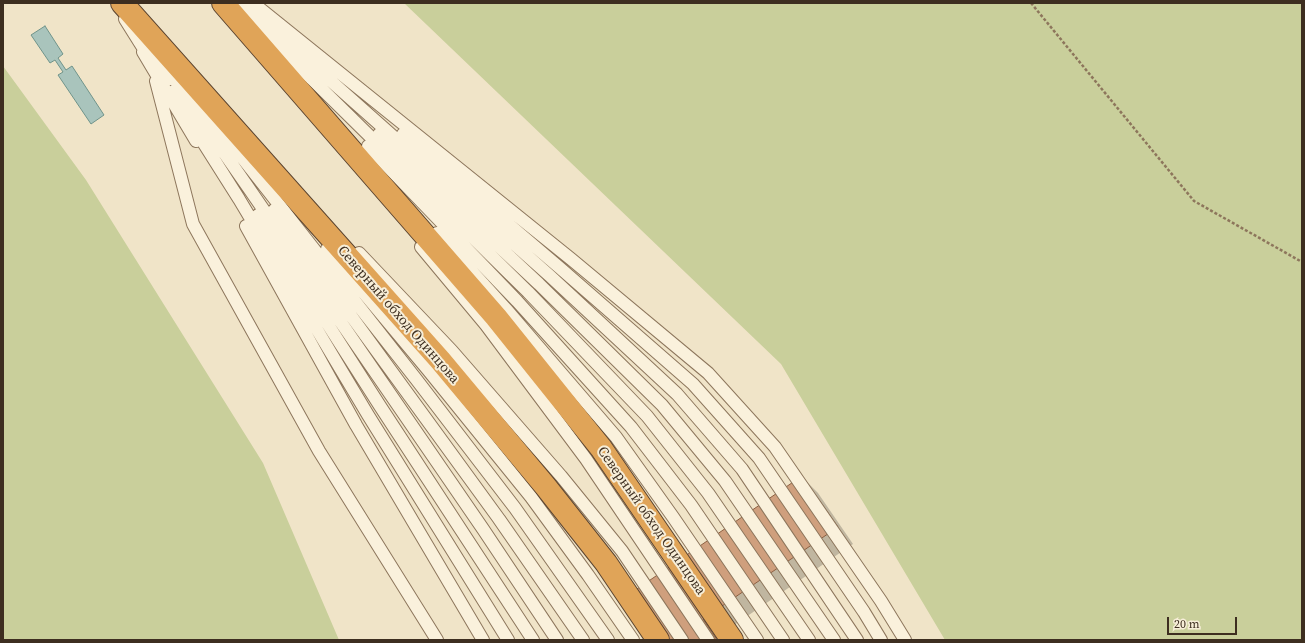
<!DOCTYPE html>
<html>
<head>
<meta charset="utf-8">
<style>
	body { margin:0 }
	#map { position:relative; width:1305px; height:643px; overflow:hidden; background:#f0e4c8; font-family:"Source Serif 4",serif }
	canvas { display:block }
	.frame { position:absolute; inset:0; border:4px solid #3d2e20; pointer-events:none }
	.scale { position:absolute; left:1167px; top:617px; width:70px; height:18px; box-sizing:border-box; border:2px solid #3d2e20; border-top:0; padding-left:5px; font-size:12px; line-height:14px; white-space:nowrap; color:#3d2e20; -webkit-text-stroke:3px #f7eed8; paint-order:stroke }
</style>
</head>
<body>
<div id="map">
<canvas width="1305" height="643"></canvas>
<div class="frame"></div>
<div class="scale">20 m</div>
</div>
<script>
const context = document.querySelector('canvas').getContext('2d');
context.lineJoin = 'round';
function fill(path, color) { context.fillStyle = color; context.fill(path, 'evenodd'); }
const shape = rows => new Path2D(rows.map(r => 'M' + r).join(''));
function stroke(path, color, width, dash) { context.strokeStyle = color; context.lineWidth = width; context.lineCap = dash ? 'butt' : 'round'; context.setLineDash(dash || []); context.stroke(path); }
function drawText(font, color, halo, rows, align = 'center') {
  context.font = font + ' "Source Serif 4",serif'; context.lineWidth = 4; context.setLineDash([]); context.textBaseline = 'middle'; context.strokeStyle = halo; context.fillStyle = color; for (const [text, x, y, turn = 0] of rows) {
    context.save(); context.translate(x, y); context.rotate((+turn || 0) * Math.PI / 180); context.textAlign = isNaN(turn) ? turn : align; if (halo) context.strokeText(text, 0, 0); context.fillText(text, 0, 0); context.restore();
  }
}
const green = shape([
	[404,3,1302,3,1302,640,945,640,781,364],
	[3,66,86,180,263,463,339,640,3,640]
]);
const water = shape([
	[45,26,63,54,58,58,66,70,72,66,104,115,91,124,58,75,63,72,55,60,50,63,31,35,45,26]
]);
const shadow = shape([
	[802,477,818,493,853,544,718,636,721,640,644,640,664,626]
]);
const building = shape([
	[802,476,838,527,703,619,717,640,642,640,662,626,637,589,802,476]
]);
const path = shape([
	[1031,3,1194,201,1302,262]
]);
const lane = shape([
	[239,3,272,34],
	[253,3,571,259,708,373,775,447,881,601,905,640],
	[125,19,147,54],
	[269,26,550,276,677,394,742,469,857,640],
	[263,31,528,292,647,416,708,493,809,640],
	[147,45,171,79],
	[143,52,196,141],
	[168,69,213,128],
	[156,81,193,224,319,451,437,640],
	[175,90,204,135],
	[211,118,416,379,515,508,608,640],
	[204,124,250,190,483,529,557,640],
	[196,131,239,199,368,415,508,640],
	[379,134,539,284,662,405,725,481,834,640],
	[403,134,560,268,693,384,759,458,864,612,881,640],
	[368,146,517,301,631,427,691,505,783,640],
	[274,210,499,519,583,640],
	[258,215,380,406,533,640],
	[246,226,356,425,483,640],
	[437,233,506,309,616,437,673,517,757,640],
	[421,247,486,325,586,459,708,640],
	[327,249,428,370,531,497,588,575,633,640],
	[359,253,452,351,561,476,622,551,682,640]
]);
const highway = shape([
	[122,3,440,360,546,487,606,563,658,640],
	[223,3,496,317,601,448,732,640]
]);
const streetNames = [
	["Северный обход Одинцова",398,315,49],
	["Северный обход Одинцова",651,521,55]
];
fill(green, '#c9cf9b');
fill(water, '#a9c4bc');
stroke(water, '#6f938a', 1);
fill(shadow, '#0003');
fill(building, '#cf9f7d');
stroke(building, '#8d5f41', 1);
stroke(lane, '#8d765c', 14);
stroke(highway, '#5b4430', 24);
stroke(path, '#8d765c', 2.5, [3, 2]);
stroke(lane, '#faf1dc', 12);
stroke(highway, '#e0a458', 22);
drawText('14px', '#3d2e20', '#f7eed8', streetNames);
</script>
</body>
</html>
